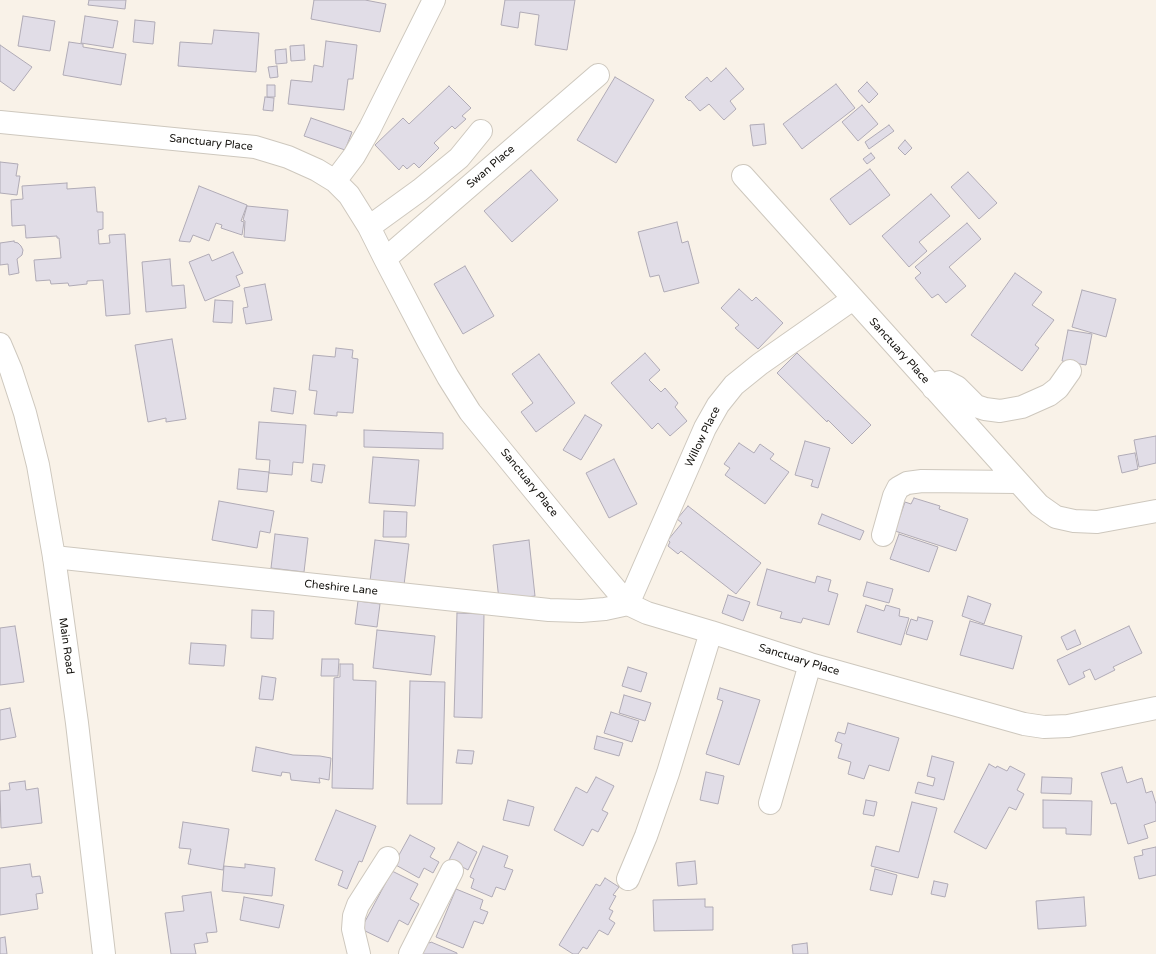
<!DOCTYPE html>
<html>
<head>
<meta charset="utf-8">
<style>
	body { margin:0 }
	canvas { display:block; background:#f9f2e8 }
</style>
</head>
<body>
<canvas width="1156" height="954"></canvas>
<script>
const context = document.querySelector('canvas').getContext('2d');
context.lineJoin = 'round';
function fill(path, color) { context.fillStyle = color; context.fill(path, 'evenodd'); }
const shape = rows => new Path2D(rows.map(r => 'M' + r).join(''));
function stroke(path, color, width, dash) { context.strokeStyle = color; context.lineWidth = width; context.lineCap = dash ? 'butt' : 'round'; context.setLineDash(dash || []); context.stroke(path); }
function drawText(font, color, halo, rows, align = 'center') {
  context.font = font + ' "Varela Round",sans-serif'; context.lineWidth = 3.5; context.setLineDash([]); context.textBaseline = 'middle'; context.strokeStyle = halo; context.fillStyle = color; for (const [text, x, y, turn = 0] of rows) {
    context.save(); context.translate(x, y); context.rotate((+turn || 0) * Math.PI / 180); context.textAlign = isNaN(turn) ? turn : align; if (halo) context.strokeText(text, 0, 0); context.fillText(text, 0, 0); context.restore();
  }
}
const building = shape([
	[89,0,126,0,125,9,88,5,89,0],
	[314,0,365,0,386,4,380,32,311,19,314,0],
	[505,0,575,0,567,50,535,45,539,15,520,12,518,28,501,25,505,0],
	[23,16,55,21,50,51,18,46,23,16],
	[85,16,118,21,113,48,81,43,85,16],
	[135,20,155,22,153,44,133,42,135,20],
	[214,30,259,33,256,72,178,66,180,42,212,44,214,30],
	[326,41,357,45,353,79,348,79,344,110,288,104,291,80,312,82,314,65,323,67,326,41],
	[69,42,83,44,83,47,126,54,121,85,63,75,69,42],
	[0,45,32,67,14,91,0,81,0,45],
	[304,45,305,60,291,61,290,46,304,45],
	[286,49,287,63,276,64,275,50,286,49],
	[277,66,278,77,270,78,268,67,277,66],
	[726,68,744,89,730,101,736,109,724,120,709,104,700,111,690,100,689,101,685,97,707,77,711,82,726,68],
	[615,77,654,100,616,163,577,140,615,77],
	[867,82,878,94,869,103,858,91,867,82],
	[836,84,855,108,802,149,783,124,836,84],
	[267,85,275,85,275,97,267,97,267,85],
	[449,86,471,108,462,116,466,119,455,129,452,126,434,143,439,148,419,168,414,163,407,169,403,165,399,170,375,145,403,118,409,124,449,86],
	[265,97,274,98,273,111,263,110,265,97],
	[862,105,878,124,858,141,842,122,862,105],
	[311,118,352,132,345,150,304,136,311,118],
	[764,124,766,144,753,146,750,125,764,124],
	[889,125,894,131,869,149,865,142,889,125],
	[905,140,912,148,905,155,898,148,905,140],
	[871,153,875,158,867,164,863,159,871,153],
	[0,162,18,164,16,176,20,176,17,195,0,193,0,162],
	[870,169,890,195,850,225,830,199,870,169],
	[531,170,558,200,512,242,484,211,531,170],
	[968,172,997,203,979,219,951,187,968,172],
	[67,183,67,189,95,187,97,212,103,212,103,229,98,230,99,244,110,243,109,235,125,234,130,314,106,316,103,280,87,281,87,284,69,286,68,283,51,284,50,280,36,281,34,260,61,258,59,238,57,238,57,236,26,238,25,225,12,226,11,200,23,199,22,186,67,183],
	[199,186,247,205,241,221,244,222,242,235,221,228,222,225,216,223,209,241,193,235,190,242,179,241,199,186],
	[931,194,950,216,919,242,927,251,909,267,882,236,931,194],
	[247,206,288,210,285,241,244,237,245,221,243,220,247,206],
	[677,222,682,243,688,241,699,283,664,292,659,275,650,277,638,232,677,222],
	[967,223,981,239,949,267,966,286,946,303,938,294,932,298,915,278,921,273,915,267,967,223],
	[14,241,14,242,18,243,21,246,23,250,22,255,17,259,19,273,9,275,8,264,0,265,0,243,14,241],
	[233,252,243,273,236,276,240,286,205,301,189,262,209,254,212,261,233,252],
	[170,259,172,286,184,285,186,308,146,312,142,262,170,259],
	[465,266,494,316,463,334,434,284,465,266],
	[1015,273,1042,292,1032,305,1054,320,1035,345,1039,348,1022,371,971,335,1015,273],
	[265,284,272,320,246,324,243,308,248,307,244,288,265,284],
	[739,289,752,301,756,297,783,323,758,349,735,328,739,325,721,308,739,289],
	[1082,290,1116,299,1106,337,1072,327,1082,290],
	[215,300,233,301,232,323,213,322,215,300],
	[1068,330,1092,334,1086,365,1062,361,1068,330],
	[172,339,186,419,166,422,166,418,148,422,135,345,172,339],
	[336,348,353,350,352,358,358,359,353,413,337,412,337,416,314,414,317,391,309,390,313,355,335,357,336,348],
	[645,353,660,370,649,380,661,392,665,388,678,403,675,407,687,421,670,436,658,423,652,429,611,383,645,353],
	[797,353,871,425,852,444,828,420,827,422,777,373,797,353],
	[539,354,575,403,536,432,521,412,533,403,512,374,539,354],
	[274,388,296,391,293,414,271,411,274,388],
	[585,415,602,425,581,460,563,450,585,415],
	[259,422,306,425,303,463,293,462,292,475,269,473,270,460,256,459,259,422],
	[364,430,443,433,443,449,364,447,364,430],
	[1156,436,1156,463,1139,467,1134,440,1156,436],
	[805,441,830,448,818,488,811,486,813,480,795,475,805,441],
	[739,443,754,453,760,444,774,454,770,459,789,472,765,504,725,475,730,468,724,464,739,443],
	[1135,453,1138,469,1122,473,1118,456,1135,453],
	[373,457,419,460,415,506,369,503,373,457],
	[614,459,637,504,609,518,586,473,614,459],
	[313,464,325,465,322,483,311,481,313,464],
	[239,469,269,472,267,492,237,489,239,469],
	[914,498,940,506,939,509,968,519,956,551,895,531,905,502,911,504,914,498],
	[219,501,274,511,270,533,260,531,257,548,212,540,219,501],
	[688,506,761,563,736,594,681,551,678,554,668,546,670,542,668,540,682,523,677,519,688,506],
	[384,511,407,512,406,537,383,537,384,511],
	[822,514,864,531,860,540,818,524,822,514],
	[275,534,308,538,304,572,271,568,275,534],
	[899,534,938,547,929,572,890,559,899,534],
	[375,540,409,544,404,585,370,581,375,540],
	[529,540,535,596,499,600,493,545,529,540],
	[767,569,815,583,817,576,831,580,828,591,838,594,829,625,803,618,801,623,780,618,782,612,757,605,767,569],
	[867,582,893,589,889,603,863,596,867,582],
	[728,595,750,602,743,621,722,613,728,595],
	[968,596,991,604,984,624,962,616,968,596],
	[358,601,380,604,377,627,355,624,358,601],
	[866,605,884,611,886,605,900,609,899,616,909,618,901,645,857,632,866,605],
	[252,610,274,611,273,639,251,638,252,610],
	[457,613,484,614,482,718,454,717,457,613],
	[918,617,933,621,927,640,906,634,911,619,917,621,918,617],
	[970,621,1022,636,1013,669,960,655,970,621],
	[15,626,24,682,0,685,0,628,15,626],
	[1129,626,1142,653,1113,667,1115,670,1095,680,1090,669,1083,672,1085,677,1069,685,1057,660,1129,626],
	[377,630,435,636,431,675,373,668,377,630],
	[1075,630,1081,644,1067,650,1061,637,1075,630],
	[191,643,226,645,224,666,189,664,191,643],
	[322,659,339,659,338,676,321,676,322,659],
	[340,664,353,664,353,680,376,681,373,789,332,788,334,678,340,677,340,664],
	[628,667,647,673,641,692,622,686,628,667],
	[262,676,276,678,273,700,259,699,262,676],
	[410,681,445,682,442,804,407,804,410,681],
	[720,688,760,700,739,765,706,754,723,701,717,699,720,688],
	[624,695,651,703,645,721,619,713,624,695],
	[10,708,16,737,0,740,0,710,10,708],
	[611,712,639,721,632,742,604,733,611,712],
	[848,723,899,738,889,771,869,765,864,779,848,774,851,762,838,758,842,744,835,741,838,732,845,734,848,723],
	[597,736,623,743,619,756,594,749,597,736],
	[256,747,293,755,320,756,331,758,329,780,319,778,320,783,291,780,290,773,282,772,281,776,252,771,256,747],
	[458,750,474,751,472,764,456,763,458,750],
	[932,756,954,762,944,800,915,793,918,782,933,786,935,778,927,776,932,756],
	[989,764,996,768,997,766,1007,771,1010,766,1025,774,1017,790,1024,794,1016,810,1009,807,986,849,954,832,989,764],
	[1122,767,1127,783,1142,778,1146,793,1152,791,1156,804,1156,821,1144,825,1148,838,1128,844,1116,803,1111,804,1101,773,1122,767],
	[706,772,724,776,718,804,700,800,706,772],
	[596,777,614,786,602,810,608,813,598,832,592,829,583,846,554,830,576,787,587,793,596,777],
	[1042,777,1072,778,1071,794,1041,793,1042,777],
	[25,781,26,790,38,788,42,823,1,828,0,791,10,790,9,783,25,781],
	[508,800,534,807,529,826,503,820,508,800],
	[866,800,877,802,874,816,863,814,866,800],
	[1043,800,1092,801,1091,835,1066,834,1066,828,1043,828,1043,800],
	[912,802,937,808,918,878,871,866,876,846,899,852,912,802],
	[336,810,376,826,362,862,359,861,347,889,338,885,343,871,315,860,336,810],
	[183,822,229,829,223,870,188,864,191,849,179,848,183,822],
	[410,835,435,848,430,857,439,862,433,873,424,868,419,878,394,864,410,835],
	[458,842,477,852,468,870,449,860,458,842],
	[483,846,508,856,504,867,513,870,505,890,496,887,492,897,471,888,474,879,470,877,483,846],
	[1156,847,1156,875,1139,879,1134,857,1143,855,1142,850,1156,847],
	[695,861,697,884,678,886,676,863,695,861],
	[30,864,32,877,40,876,43,893,36,894,38,909,0,915,0,868,30,864],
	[245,864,275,868,272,896,222,891,224,866,245,868,245,864],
	[875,869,897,875,892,895,870,890,875,869],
	[392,871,418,884,410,899,419,904,408,925,399,920,388,942,361,929,392,871],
	[605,878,619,887,613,895,616,896,609,909,613,911,609,919,615,923,608,935,599,930,587,949,583,947,578,954,573,954,559,945,596,884,600,886,605,878],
	[934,881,948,884,945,897,931,894,934,881],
	[456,889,483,900,480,909,488,912,483,924,474,921,463,948,436,937,456,889],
	[211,892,217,932,206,933,208,942,194,944,196,954,171,954,165,913,184,911,182,896,211,892],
	[244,897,284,905,279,928,240,920,244,897],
	[1084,897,1086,926,1038,929,1036,901,1084,897],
	[705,899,705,907,713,907,713,930,654,931,653,900,705,899],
	[5,937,7,954,0,954,0,938,5,937],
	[426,941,430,943,431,942,457,953,457,954,421,954,426,941],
	[807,943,808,954,793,954,792,945,807,943]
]);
const minor = shape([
	[0,122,255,147,288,157,317,170,335,181,349,195,369,227,385,259,428,341,448,377,470,412,596,566,628,604,647,613,711,632,810,664,1024,724,1044,727,1068,726,1156,708],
	[743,176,1039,505,1056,517,1074,521,1097,522,1156,511],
	[335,181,354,156,370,128,434,0],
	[369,227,420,190,459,158,481,131],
	[385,259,598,75],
	[933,388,940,382,947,382,957,387,976,406,985,409,1000,411,1022,407,1049,395,1058,388,1070,371],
	[883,535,894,496,898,488,907,483,922,481,1017,482],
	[54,557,549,610,581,611,605,609,628,604,705,428,718,405,734,385,760,364,853,299],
	[770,803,810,664],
	[628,879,646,836,668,773,711,632],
	[359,954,353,929,354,916,358,905,388,858],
	[410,954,452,871]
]);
const major = shape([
	[0,344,11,370,25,413,38,465,54,557,77,723,104,954]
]);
const streetNames = [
	["Sanctuary Place",211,143,6],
	["Swan Place",491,167,-41],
	["Sanctuary Place",899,351,48],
	["Willow Place",703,437,-64],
	["Sanctuary Place",529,483,51],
	["Cheshire Lane",341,588,6],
	["Main Road",66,646,82],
	["Sanctuary Place",799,660,17]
];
fill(building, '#e1dde7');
stroke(building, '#b0abb6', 1);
stroke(minor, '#cec8be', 24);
stroke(major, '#cec8be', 24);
stroke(minor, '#fff', 22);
stroke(major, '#fff', 22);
drawText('11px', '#14120e', '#fff', streetNames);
</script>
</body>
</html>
